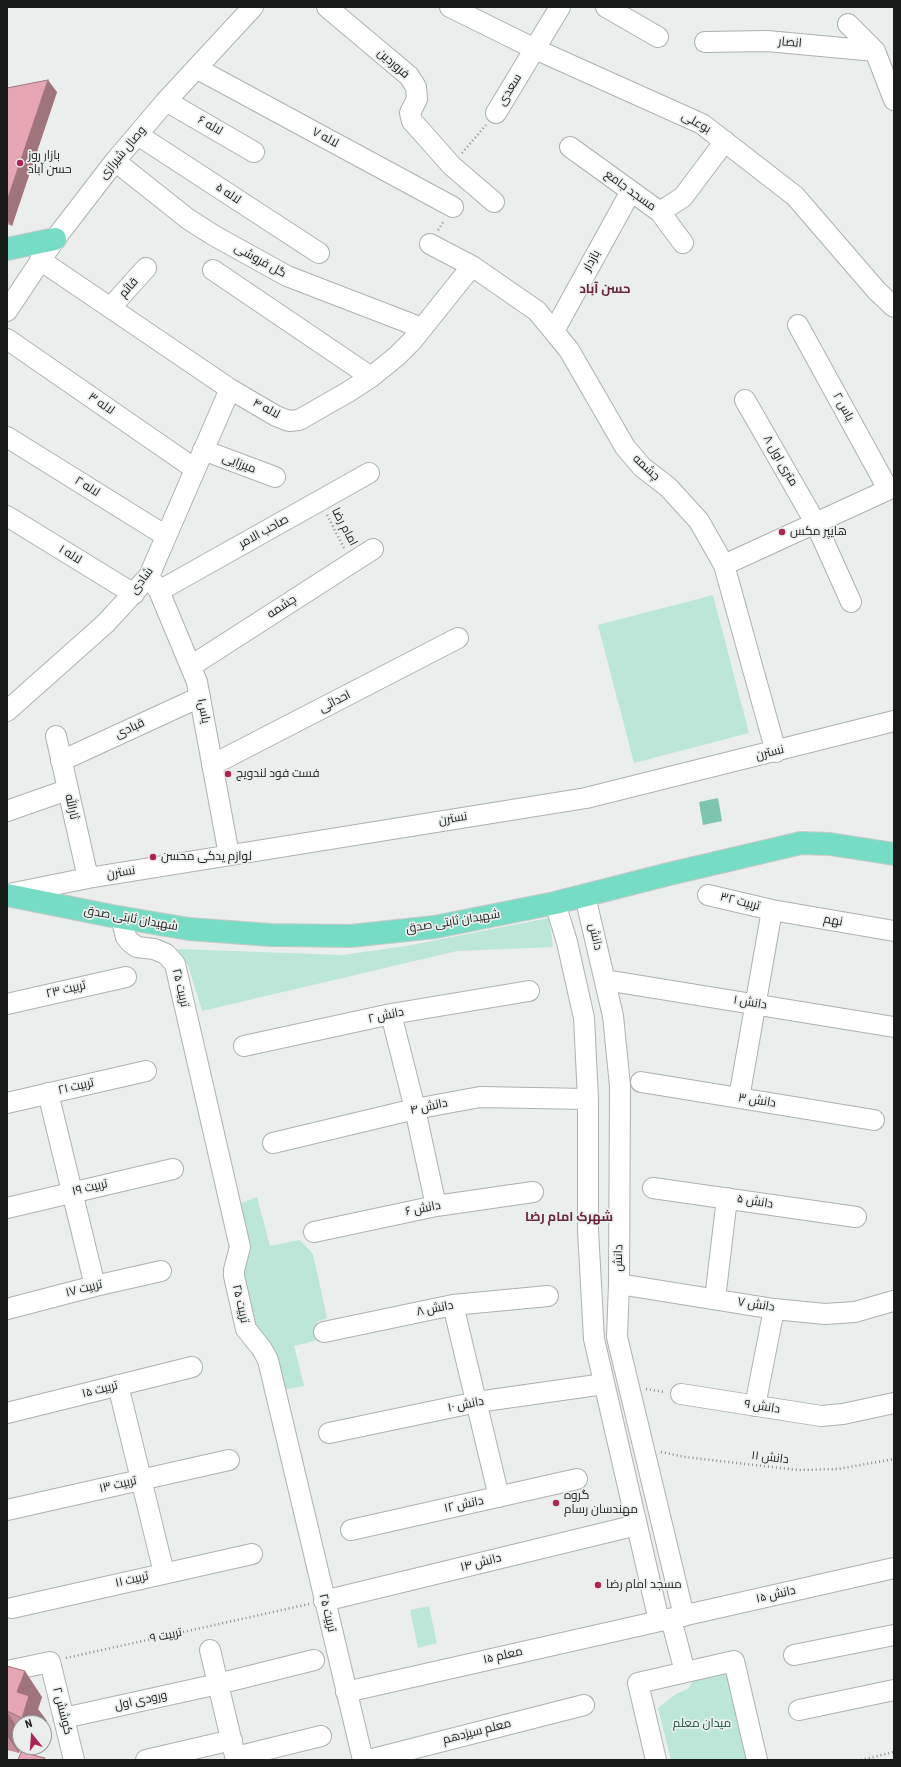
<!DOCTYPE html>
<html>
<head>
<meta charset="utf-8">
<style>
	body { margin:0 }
	#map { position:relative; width:901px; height:1767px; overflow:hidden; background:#eaefed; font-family:"Roboto Condensed",sans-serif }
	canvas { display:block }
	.frame { position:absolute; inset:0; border:8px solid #191b1a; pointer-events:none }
	.north { position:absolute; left:12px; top:1715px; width:40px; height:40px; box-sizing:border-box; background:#eaefed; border:1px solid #969a99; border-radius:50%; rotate:343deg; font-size:11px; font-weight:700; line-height:16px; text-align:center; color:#191b1a }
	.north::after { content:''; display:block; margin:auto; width:14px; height:18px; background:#b02258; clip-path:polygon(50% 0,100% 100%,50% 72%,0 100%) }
</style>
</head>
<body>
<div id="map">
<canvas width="901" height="1767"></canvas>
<div class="frame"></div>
<div class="north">N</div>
</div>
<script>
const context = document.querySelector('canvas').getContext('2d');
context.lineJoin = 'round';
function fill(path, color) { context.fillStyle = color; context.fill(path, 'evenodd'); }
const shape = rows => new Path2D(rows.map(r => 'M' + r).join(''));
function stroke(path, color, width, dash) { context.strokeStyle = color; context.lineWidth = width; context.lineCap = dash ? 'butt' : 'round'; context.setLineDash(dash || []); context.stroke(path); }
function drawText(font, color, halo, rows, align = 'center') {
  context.font = font + ' "Roboto Condensed",Cairo,sans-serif'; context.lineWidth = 3.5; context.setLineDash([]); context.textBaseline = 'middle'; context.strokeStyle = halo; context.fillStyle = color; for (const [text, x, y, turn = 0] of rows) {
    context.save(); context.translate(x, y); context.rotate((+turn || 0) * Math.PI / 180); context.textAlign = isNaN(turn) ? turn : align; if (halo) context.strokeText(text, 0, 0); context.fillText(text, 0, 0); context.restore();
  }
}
const green = shape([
	[713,595,749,733,634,763,598,625],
	[549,918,553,947,457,951,202,1011,188,965,177,949,343,955,406,946],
	[257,1197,270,1246,300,1240,313,1254,327,1318,317,1322,321,1339,294,1346,304,1386,283,1390,256,1333,239,1272,239,1204],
	[429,1606,437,1643,418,1648,410,1610],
	[723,1673,728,1675,748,1760,671,1760,658,1708,676,1694,688,1689,694,1679]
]);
const water = shape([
	[718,798,722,821,703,825,699,802]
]);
const path = shape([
	[462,153,486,125],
	[438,230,444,221],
	[327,515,344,548],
	[646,1389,665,1392],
	[661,1452,685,1457,798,1470,838,1469,894,1459],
	[66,1658,309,1604],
	[861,1760,894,1752]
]);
const minor = shape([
	[327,7,409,76,416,87,417,99,410,113,412,121,452,166,494,202],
	[450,7,535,49,702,124,795,196,877,291,894,307],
	[606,7,658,37],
	[848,24,875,51,894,100],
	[705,42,767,41,875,51],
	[196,68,453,207],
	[166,101,254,152],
	[496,113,560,7],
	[138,135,319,253],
	[570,147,660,212,683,243],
	[115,161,188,219,213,235,287,276,422,328],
	[660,212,683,197,725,141],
	[430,244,472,266,537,311,569,350,625,447,642,467,668,487,699,521,724,565,776,752],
	[40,260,230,389,276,416,289,421,299,420,348,392,371,377,397,356,412,341,472,266],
	[213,270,371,377],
	[111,307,146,268],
	[7,311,55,239,115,161,166,101,253,7],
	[798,325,888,489],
	[554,331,631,191],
	[7,339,195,469],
	[745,400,815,522,851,602],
	[7,437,166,536],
	[203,450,275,477],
	[7,516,134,594],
	[724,565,894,487],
	[149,576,159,591,197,682,229,855],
	[159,591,369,473],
	[191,666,373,549],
	[7,711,106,623,149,576,230,389],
	[56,736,88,878],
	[61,761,200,697],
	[212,765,458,638],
	[7,811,67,790],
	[9,894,88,878,586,798,894,721],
	[708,895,772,910,894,931],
	[585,896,613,1016,620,1086,619,1284,617,1337,684,1616],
	[555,903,567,942,584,1018,588,1099,588,1230,594,1339,659,1621],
	[121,917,126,937,130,942,137,947,154,949,166,954,175,964,240,1247,234,1270,234,1276,246,1329,262,1349,268,1360,363,1760],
	[605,980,894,1027],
	[7,1004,126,977],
	[391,1014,415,1109,436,1206],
	[244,1046,391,1014,529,991],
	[641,1082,874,1120],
	[48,1093,95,1286],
	[739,1098,772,910],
	[7,1103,146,1071],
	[273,1143,415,1109,480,1097,588,1099],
	[653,1188,856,1217],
	[7,1208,173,1169],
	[314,1232,436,1206,533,1192],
	[619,1284,774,1309,825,1314,855,1312,893,1301],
	[715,1299,727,1198],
	[453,1305,499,1497],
	[7,1309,95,1286,161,1271],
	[324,1332,453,1305,548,1296],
	[118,1385,164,1573],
	[681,1394,821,1416,843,1414,894,1403],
	[755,1406,774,1309],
	[7,1413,192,1367],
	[329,1433,477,1402,604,1384],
	[7,1510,229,1460],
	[351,1530,577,1479],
	[324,1601,637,1525],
	[12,1608,252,1554],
	[671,1619,685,1672],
	[210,1650,236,1760],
	[794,1655,894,1635],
	[7,1671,50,1662,74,1760],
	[346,1692,894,1568],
	[799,1710,894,1690],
	[64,1718,218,1684,314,1660],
	[236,1757,321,1736],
	[146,1760,232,1740],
	[369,1760,584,1705],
	[656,1760,638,1683,734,1661,757,1760]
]);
const major = shape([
	[7,249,55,239],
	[7,895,112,916,189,929,270,935,350,936,435,927,555,903,669,874,801,843,830,844,894,854]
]);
const wall = shape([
	[7,88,57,92,12,226,7,224],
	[7,1666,42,1697,38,1709,47,1721,44,1723,20,1723,20,1747,19,1753,7,1750]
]);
const shadedWall = shape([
	[48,80,57,92,12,226,7,219,7,201],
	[25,1671,42,1697,38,1709,47,1721,44,1731,44,1723,26,1723,22,1718,17,1692],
	[7,1712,20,1731,20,1747,21,1747,19,1753,7,1736]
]);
const building = shape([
	[48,80,7,201,7,88,48,80],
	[7,1666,25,1671,17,1692,29,1696,22,1718,7,1711,7,1666],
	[21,1752,45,1758,44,1760,18,1760,21,1752]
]);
const markers = [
	[20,163,4,"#b02258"],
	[782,532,4,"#b02258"],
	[228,774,4,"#b02258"],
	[153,857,4,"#b02258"],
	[556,1503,4,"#b02258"],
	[598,1585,4,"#b02258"]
];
const streetNames = [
	["انصار",790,43,5],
	["فروردین",393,64,41],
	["سعدی",510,90,-59],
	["بوعلی",696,123,29],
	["لاله ۶",210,126,30],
	["لاله ۷",325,138,28],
	["وصال شیرازی",123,153,-50],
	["مسجد جامع",630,191,36],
	["لاله ۵",228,194,33],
	["گل فروشی",260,261,29],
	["بازدار",592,261,-61],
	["قائم",129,288,-48],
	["لاله ۳",101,404,35],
	["یاس ۲",843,407,61],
	["لاله ۴",266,409,28],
	["۸ متری اول",780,461,60],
	["میرزایی",239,464,21],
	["چشمه",646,468,43],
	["لاله ۲",87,487,32],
	["امام رضا",344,527,62],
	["صاحب الامر",264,532,-29],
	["لاله ۱",70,555,31],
	["شادی",142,581,-54],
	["چشمه",282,607,-33],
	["احداثی",335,702,-27],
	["یاس۱",203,711,79],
	["قبادی",130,729,-25],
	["نسترن",770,753,-14],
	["ثارالله",71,807,77],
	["نسترن",453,819,-9],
	["نسترن",121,873,-9],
	["تربیت ۳۲",740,902,14],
	["شهیدان ثابتی صدق",131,919,10],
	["نهم",833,921,10],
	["شهیدان ثابتی صدق",453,922,-9],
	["دانش",595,937,77],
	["تربیت ۲۵",180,988,77],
	["تربیت ۲۳",66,990,-13],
	["دانش ۱",750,1003,9],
	["دانش ۲",386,1016,-12],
	["تربیت ۲۱",76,1087,-13],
	["دانش ۳",757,1101,9],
	["دانش ۴",429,1107,-12],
	["تربیت ۱۹",90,1188,-13],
	["دانش ۵",755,1202,9],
	["دانش ۶",423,1209,-11],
	["دانش",619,1258,-89],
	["تربیت ۱۷",84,1289,-14],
	["تربیت ۲۵",240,1304,77],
	["دانش ۷",756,1305,9],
	["دانش ۸",435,1309,-11],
	["تربیت ۱۵",100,1390,-14],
	["دانش ۱۰",466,1405,-11],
	["دانش ۹",762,1407,9],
	["دانش ۱۱",770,1458,7],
	["تربیت ۱۳",118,1485,-13],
	["دانش ۱۲",464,1505,-12],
	["دانش ۱۴",481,1563,-14],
	["تربیت ۱۱",132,1580,-13],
	["دانش ۱۵",776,1595,-13],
	["تربیت ۲۵",327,1613,76],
	["تربیت ۹",166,1636,-12],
	["معلم ۱۵",503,1656,-13],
	["ورودی اول",141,1701,-12],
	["کوشش ۲",62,1711,76],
	["معلم سیزدهم",477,1732,-14]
];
const poiNames = [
	["بازار روز",28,156],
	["حسن آباد",28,170],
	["هایپر مکس",790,532],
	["فست فود لندویچ",236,774],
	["لوازم یدکی محسن",161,857],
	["گروه",564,1496],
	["مهندسان رسام",564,1510],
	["مسجد امام رضا",606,1585]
];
const parkNames = [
	["میدان معلم",702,1724]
];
const neighbourhoodNames = [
	["حسن آباد",605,290],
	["شهرک امام رضا",569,1218]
];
fill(green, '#bce6d7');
fill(water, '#7fc4ae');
stroke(minor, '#adb1af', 22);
stroke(major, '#c8c8c8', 24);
stroke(path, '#898c8b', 2.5, [1, 3]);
stroke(minor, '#fff', 20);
stroke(major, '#77dcc5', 22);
fill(wall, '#c58e9a');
fill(shadedWall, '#a0747d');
fill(building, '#e5a5b3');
stroke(building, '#a0747d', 1);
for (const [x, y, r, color] of markers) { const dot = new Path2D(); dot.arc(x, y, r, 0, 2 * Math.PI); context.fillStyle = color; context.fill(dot); stroke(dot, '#eaefed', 1.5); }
drawText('12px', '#191b1a', '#eaefed', streetNames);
drawText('12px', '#191b1a', '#eaefed', poiNames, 'left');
drawText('12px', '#175040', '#eaefed', parkNames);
drawText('bold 13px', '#69253a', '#eaefed', neighbourhoodNames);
</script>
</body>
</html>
